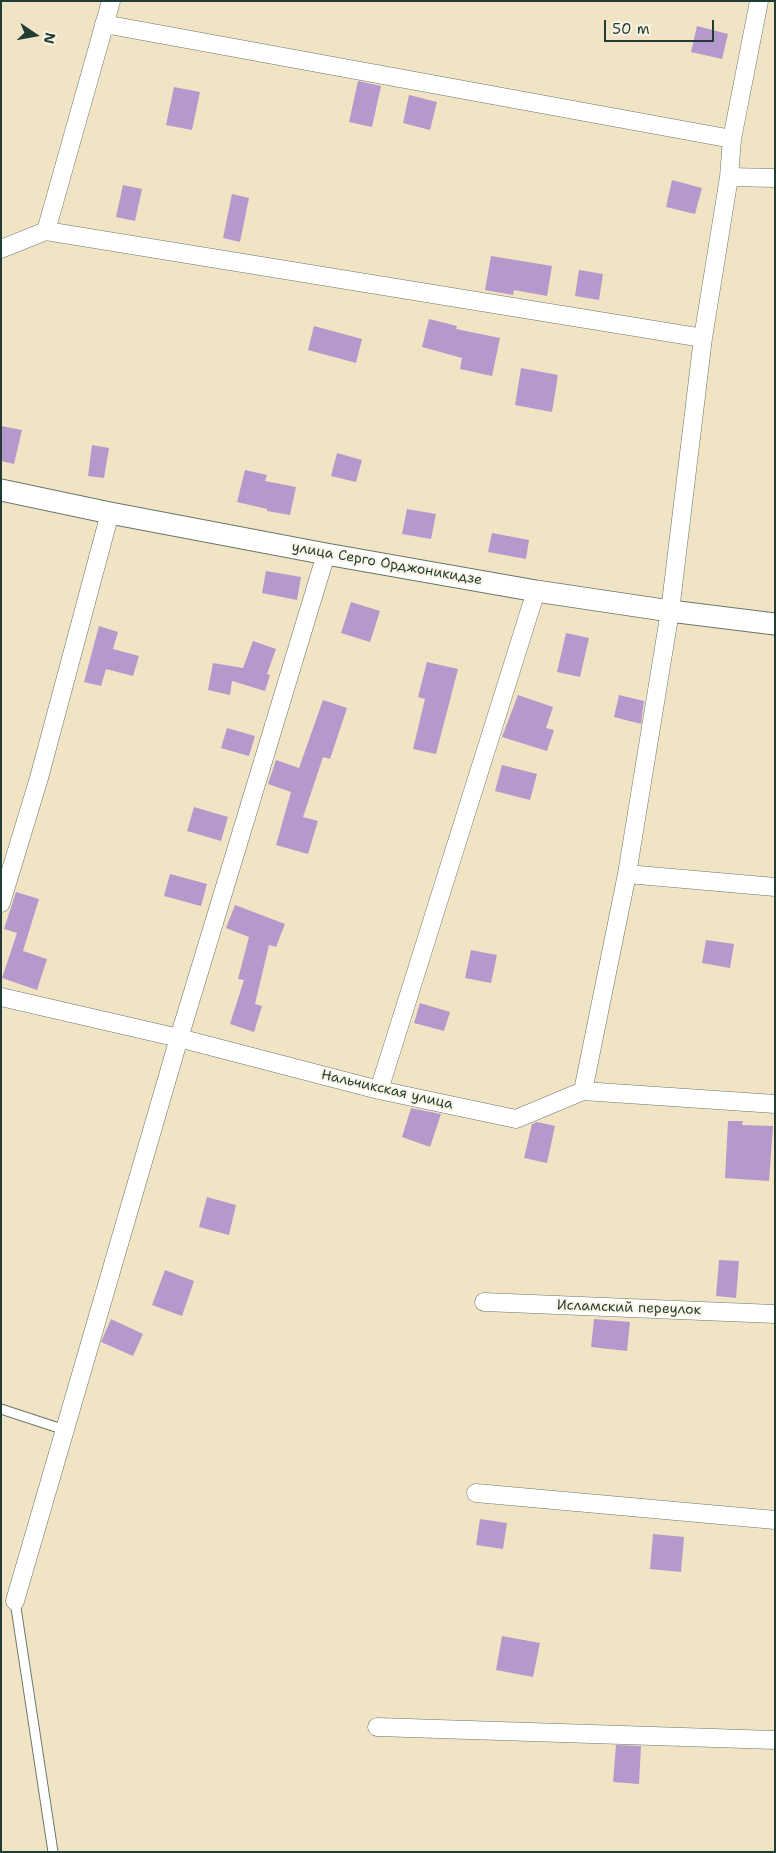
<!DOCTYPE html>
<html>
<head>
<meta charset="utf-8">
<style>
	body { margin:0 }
	#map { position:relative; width:776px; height:1853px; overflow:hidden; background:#f0e4c5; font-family:"Shantell Sans",sans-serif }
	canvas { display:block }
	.frame { position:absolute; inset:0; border:2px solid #1f3d34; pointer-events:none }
	.north { position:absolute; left:10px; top:10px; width:50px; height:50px; -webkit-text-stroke:4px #fcf5e5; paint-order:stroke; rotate:102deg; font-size:14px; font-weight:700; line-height:20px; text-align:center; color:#1f3d34 }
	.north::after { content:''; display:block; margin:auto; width:18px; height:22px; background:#1f3d34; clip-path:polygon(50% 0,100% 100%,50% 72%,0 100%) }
	.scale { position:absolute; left:604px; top:20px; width:110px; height:22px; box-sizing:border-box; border:2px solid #1f3d34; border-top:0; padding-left:6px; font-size:15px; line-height:18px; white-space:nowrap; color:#1f3d34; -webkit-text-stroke:4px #fcf5e5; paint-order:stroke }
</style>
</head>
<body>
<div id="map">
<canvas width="776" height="1853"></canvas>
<div class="frame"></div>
<div class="north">N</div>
<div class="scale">50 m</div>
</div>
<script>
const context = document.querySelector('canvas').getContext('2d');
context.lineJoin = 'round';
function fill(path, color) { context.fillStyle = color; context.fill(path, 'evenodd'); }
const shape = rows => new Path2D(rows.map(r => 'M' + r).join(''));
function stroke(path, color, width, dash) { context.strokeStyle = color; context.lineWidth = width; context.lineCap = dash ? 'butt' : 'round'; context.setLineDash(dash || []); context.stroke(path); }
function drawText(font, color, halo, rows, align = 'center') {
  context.font = font + ' "Shantell Sans",sans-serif'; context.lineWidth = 4; context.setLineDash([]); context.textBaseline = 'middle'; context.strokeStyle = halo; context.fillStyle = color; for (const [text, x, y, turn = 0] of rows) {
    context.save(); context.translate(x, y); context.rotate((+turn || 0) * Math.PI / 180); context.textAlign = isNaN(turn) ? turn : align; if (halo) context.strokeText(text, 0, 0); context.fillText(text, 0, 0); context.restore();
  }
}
const building = shape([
	[697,26,728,34,722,59,691,52],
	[358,81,381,86,372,127,349,122],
	[174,87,200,92,192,130,166,125],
	[409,95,437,102,430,130,403,123],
	[672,180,702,188,695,214,666,207],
	[123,185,142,189,135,221,116,217],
	[232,194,249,198,240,242,223,238],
	[491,256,552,266,547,296,514,290,513,295,485,290],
	[579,270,603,274,599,300,575,296],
	[429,319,457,326,456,329,500,338,492,376,460,369,462,358,422,347],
	[314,326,362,339,356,363,308,350],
	[521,368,558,375,552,412,515,405],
	[1,426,22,430,14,464,1,461],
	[92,445,109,448,104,478,88,476],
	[337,453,362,460,356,482,331,476],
	[245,470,267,475,265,481,296,487,290,515,267,511,267,509,237,502],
	[407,509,436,514,431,539,402,534],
	[492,533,529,540,526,559,488,552],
	[266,571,301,577,297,600,262,593],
	[351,602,380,611,370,642,341,633],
	[99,626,118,632,113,649,139,656,133,676,106,669,101,686,84,682],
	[566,633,589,638,580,677,557,672],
	[253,641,276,649,267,674,270,675,265,691,232,681,230,695,208,690,213,663,243,668],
	[427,662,458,669,436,754,413,749,425,699,418,697],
	[518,695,553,707,546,728,554,730,547,751,502,737],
	[619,695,644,701,641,724,614,717],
	[323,700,347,708,330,759,323,757,303,817,318,821,308,854,276,845,291,792,268,784,276,760,299,768],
	[227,728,255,736,249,756,221,748],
	[502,765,537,774,530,800,495,791],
	[194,807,228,817,221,841,187,831],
	[170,874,207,884,201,906,164,896],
	[16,892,39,899,23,951,47,959,37,990,2,978,17,933,4,929],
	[235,905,285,924,276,947,269,945,255,1004,262,1006,254,1032,230,1024,244,980,238,979,249,937,226,928],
	[706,940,734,944,730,968,702,963],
	[471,950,497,955,491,983,465,978],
	[420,1003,450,1012,444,1031,414,1023],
	[411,1108,441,1114,430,1147,402,1137],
	[728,1121,743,1121,742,1125,773,1126,769,1181,725,1178],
	[537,1122,555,1126,547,1163,524,1158,532,1124],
	[207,1197,236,1205,229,1235,199,1227],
	[719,1260,739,1261,736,1298,716,1296],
	[165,1270,194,1281,182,1316,152,1305],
	[111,1319,143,1334,133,1356,101,1342],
	[594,1319,630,1322,627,1351,591,1347],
	[480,1519,507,1523,503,1549,476,1545],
	[653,1534,684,1537,681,1572,650,1569],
	[502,1636,540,1643,533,1677,496,1670],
	[616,1745,641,1746,639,1784,613,1782]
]);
const service = shape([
	[1,1409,65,1430],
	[15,1601,53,1852]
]);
const minor = shape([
	[104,24,732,139],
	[729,177,775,178],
	[46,231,111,1],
	[1,249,46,231,703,338],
	[627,874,775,887],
	[1,903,39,778,110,513],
	[1,997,179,1038,379,1090,516,1119,583,1091,775,1104],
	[379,1090,536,591],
	[583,1091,627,874,670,611,703,338,729,177,732,139,759,1],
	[484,1302,775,1314],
	[476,1493,775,1520],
	[15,1601,179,1038,326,554],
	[377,1727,775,1740]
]);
const tertiary = shape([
	[1,490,110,513,326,554,536,591,670,611,775,624]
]);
const streetNames = [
	["улица Серго Орджоникидзе",387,564,10],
	["Нальчикская улица",387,1090,13],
	["Исламский переулок",629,1308,2]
];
fill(building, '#b699cc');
stroke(service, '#687767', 11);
stroke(minor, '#687767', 19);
stroke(tertiary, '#687767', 23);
stroke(service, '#fff', 9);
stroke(minor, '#fff', 18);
stroke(tertiary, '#fff', 21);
drawText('14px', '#1f3d34', '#fcf5e5', streetNames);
</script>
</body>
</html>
